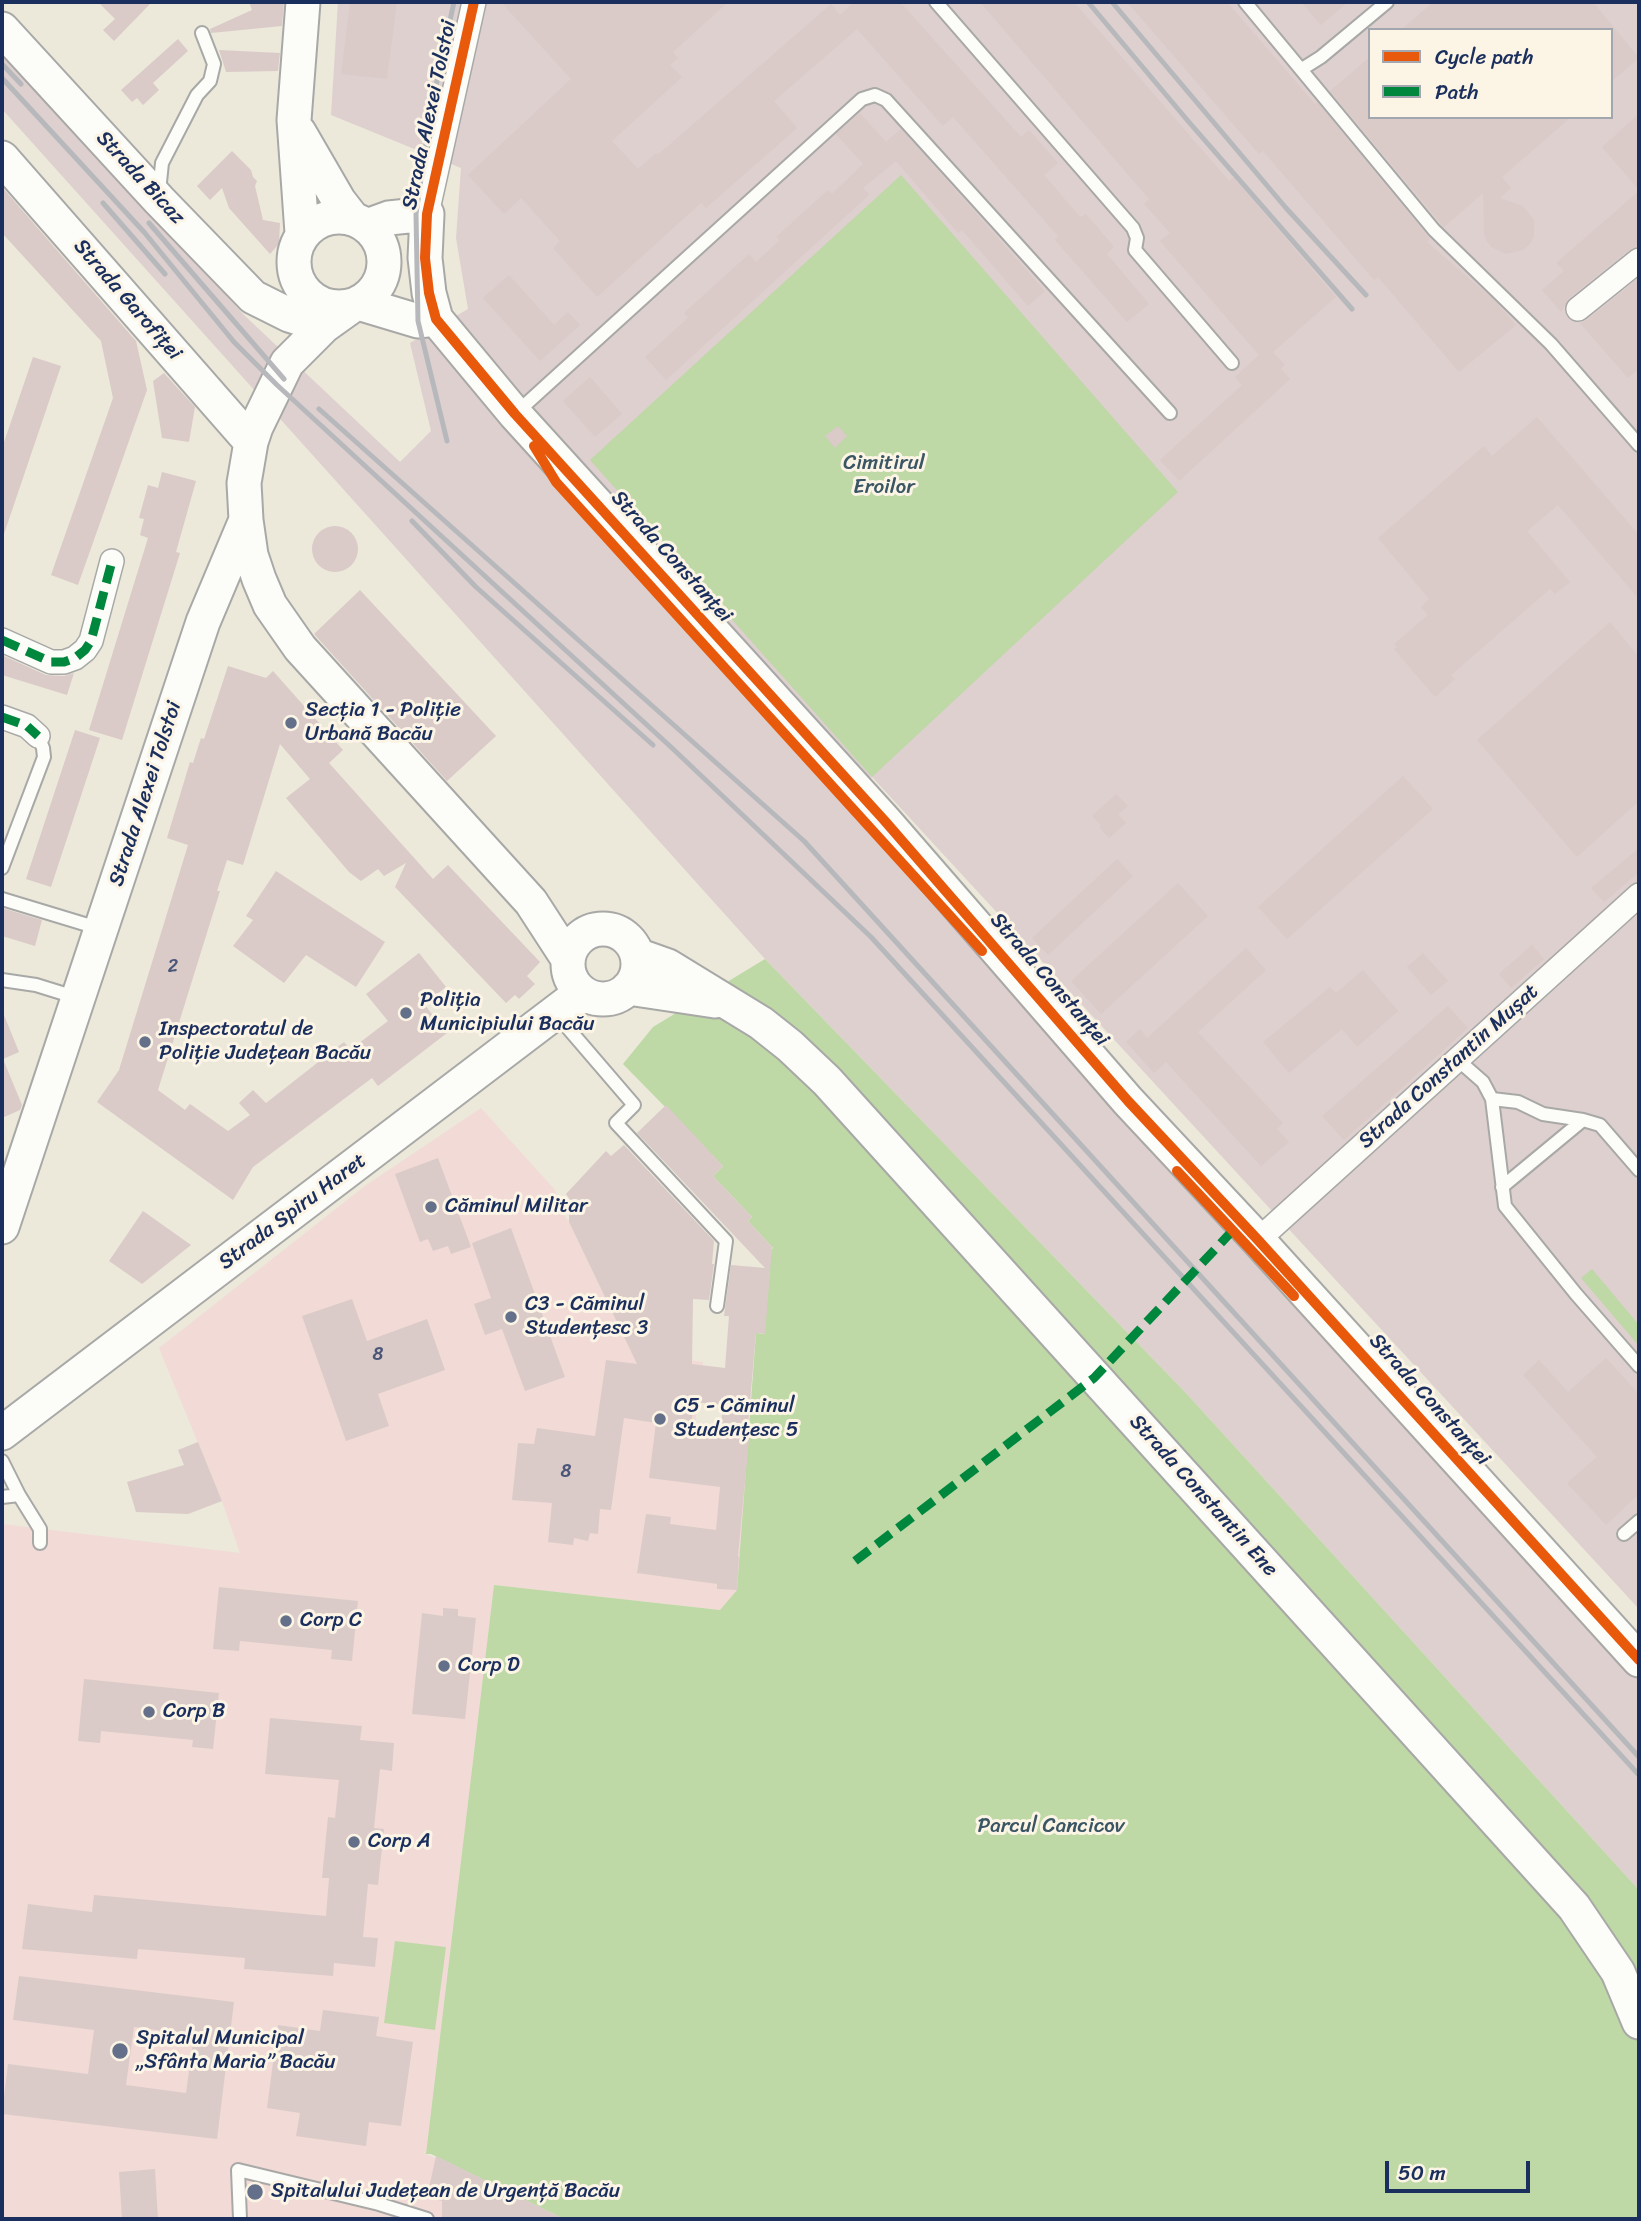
<!DOCTYPE html>
<html>
<head>
<meta charset="utf-8">
<style>
	body { margin:0 }
	#map { position:relative; width:1641px; height:2221px; overflow:hidden; background:#ece8da; font-family:Sriracha,sans-serif }
	canvas { display:block }
	.frame { position:absolute; inset:0; border:4px solid #1b2f5e; pointer-events:none }
	.legend { position:absolute; left:1368px; top:28px; width:245px; height:91px; box-sizing:border-box; background:#fcf5e5; border:2px solid #a2a6af; margin:0; padding:9px 12px; list-style:none; font-size:21px; color:#1b2f5e }
	.legend li { display:flex; align-items:center; gap:14px; height:35px }
	.legend b { width:35px; border:2px solid #a2a6af }
	.scale { position:absolute; left:1385px; top:2161px; width:145px; height:32px; box-sizing:border-box; border:4px solid #1b2f5e; border-top:0; padding-left:9px; font-size:21px; line-height:24px; white-space:nowrap; color:#1b2f5e; -webkit-text-stroke:5px #fcf5e5; paint-order:stroke }
</style>
</head>
<body>
<div id="map">
<canvas width="1641" height="2221"></canvas>
<div class="frame"></div>
<ul class="legend">
<li><b style="height:9px;background:#e8590c"></b>Cycle path</li>
<li><b style="height:9px;background:#00873e"></b>Path</li>
</ul>
<div class="scale">50 m</div>
</div>
<script>
const context = document.querySelector('canvas').getContext('2d');
context.lineJoin = 'round';
function fill(path, color) { context.fillStyle = color; context.fill(path, 'evenodd'); }
const shape = rows => new Path2D(rows.map(r => 'M' + r).join(''));
function stroke(path, color, width, dash) { context.strokeStyle = color; context.lineWidth = width; context.lineCap = dash ? 'butt' : 'round'; context.setLineDash(dash || []); context.stroke(path); }
function drawText(font, color, halo, rows, align = 'center') {
  context.font = font + ' Sriracha,sans-serif'; context.lineWidth = 6; context.setLineDash([]); context.textBaseline = 'middle'; context.strokeStyle = halo; context.fillStyle = color; for (const [text, x, y, turn = 0] of rows) {
    context.save(); context.translate(x, y); context.rotate((+turn || 0) * Math.PI / 180); context.textAlign = isNaN(turn) ? turn : align; if (halo) context.strokeText(text, 0, 0); context.fillText(text, 0, 0); context.restore();
  }
}
const built = shape([
	[481,1108,555,1190,557,1205,569,1222,632,1353,703,1362,694,1432,749,1439,737,1590,720,1610,494,1585,426,2154,564,2219,2,2219,2,1524,240,1553,222,1501,159,1348,365,1186]
]);
const industrial = shape([
	[338,2,1639,2,1639,1609,872,777,846,798,1639,1672,1639,1890,1185,1392,765,959,2,109,2,50,244,315,400,462,431,431,410,343,468,309,456,238,461,168,331,115],
	[1370,30,1611,30,1611,117,1370,117]
]);
const green = shape([
	[901,175,1178,492,872,777,590,460],
	[765,959,1185,1392,1639,1890,1639,2219,564,2219,431,2154,426,2154,494,1585,720,1610,737,1590,756,1333,764,1334,770,1269,759,1262,773,1248,748,1221,752,1217,713,1176,723,1166,623,1064,653,1027],
	[1592,1269,1639,1325,1639,1346,1581,1278],
	[395,1941,446,1947,435,2030,384,2023]
]);
const building = shape([
	[98,2,152,2,114,41,103,30,115,19],
	[249,2,284,2,282,26,211,33,210,29,252,10],
	[350,2,397,2,387,79,341,74],
	[501,2,728,2,673,52,678,58,670,65,682,77,612,141,638,169,655,154,660,153,831,4,840,15,854,2,900,2,1021,137,1029,130,1058,163,1044,175,1080,217,1086,214,1114,247,1107,254,1149,304,1127,322,1055,240,1058,236,953,117,943,126,857,29,774,101,797,128,706,208,701,203,597,297,553,248,560,241,521,198,504,214,468,175,571,79],
	[980,2,1074,2,1229,181,1233,177,1336,297,1273,352,1285,365,1281,369,1290,379,1179,481,1160,460,1242,385,1235,377,1259,355,1160,241,1170,233,1144,204,1149,199],
	[1127,2,1227,2,1315,104,1317,102,1430,239,1427,242,1494,300,1516,325,1459,372,1378,277,1374,280,1263,151,1259,154],
	[1301,2,1348,2,1321,25],
	[1433,2,1593,2,1639,58,1611,82,1611,30,1401,30],
	[178,39,188,51,153,83,159,90,143,105,137,98,132,102,121,90],
	[219,50,280,53,278,71,226,72],
	[1370,57,1370,117,1571,117,1502,177,1511,188,1500,198,1523,206,1534,220,1534,237,1529,245,1523,250,1506,254,1491,247,1486,240,1484,233,1483,193,1444,227,1330,91],
	[860,113,886,142,901,129,1045,291,1028,306,962,230,958,233,896,161,863,188,869,195,666,380,645,357,688,318,684,313,749,254,756,262,780,240,776,237,828,190,832,194,863,164,836,134],
	[1639,114,1639,190,1602,147],
	[232,151,251,170,253,177,257,181,255,186,263,220,280,223,279,244,270,254,229,208,222,188,210,200,197,186],
	[2,187,136,341,147,390,78,585,51,575,113,398,101,341,2,233],
	[1639,191,1639,245,1630,249,1569,298,1561,312,1542,290,1564,271,1556,263],
	[509,275,554,325,568,312,580,325,540,361,483,298],
	[1639,278,1639,369,1628,378,1580,323,1587,320],
	[33,357,61,366,4,534,2,533,2,448],
	[164,373,195,407,189,442,162,438,153,381],
	[590,377,622,414,595,437,563,401],
	[1537,417,1639,535,1639,599,1558,505,1527,531,1570,582,1555,594,1550,589,1451,675,1455,679,1435,697,1394,649,1397,647,1394,644,1428,615,1421,607,1429,599,1378,538,1484,446,1492,456],
	[838,426,847,436,835,448,825,436],
	[162,472,196,481,176,552,180,553,122,740,89,730,148,538,140,535,144,519,139,518,148,485,158,488],
	'312 549a23 23 0 1 1 46 0a23 23 0 1 1-46 0Z',
	[360,590,496,736,447,781,314,634],
	[1610,622,1639,657,1639,801,1577,857,1477,740],
	[2,655,46,675,64,676,74,673,67,695,2,675],
	[228,666,266,678,273,671,343,750,329,763,433,879,448,865,540,962,527,976,535,984,519,999,515,995,506,1003,395,887,406,863,384,876,378,869,361,881,349,872,286,798,310,779,280,744,243,865,227,860,217,891,220,891,158,1090,185,1110,190,1104,228,1131,250,1115,239,1103,253,1090,266,1103,344,1042,350,1050,388,1021,366,994,419,953,446,987,424,1004,447,1033,378,1086,372,1078,253,1167,233,1200,97,1102,119,1070,188,845,167,838,190,762,193,763,201,738,204,739],
	[75,730,100,738,51,887,26,879],
	[1403,776,1433,809,1287,939,1258,907],
	[1116,794,1128,806,1118,814,1126,823,1109,838,1099,827,1101,825,1092,816],
	[1639,848,1639,872,1604,902,1591,888],
	[1117,859,1133,876,1048,955,1032,938],
	[276,871,385,942,356,987,306,955,284,983,233,946,253,920,246,916],
	[1178,883,1208,916,1101,1014,1071,981],
	[2,908,42,920,35,946,2,936],
	[1532,945,1544,959,1511,988,1499,974],
	[1246,948,1266,970,1198,1032,1283,1123,1277,1129,1289,1142,1261,1166,1166,1062,1154,1073,1126,1042,1140,1029,1147,1038],
	[1423,953,1448,981,1431,995,1407,967],
	[1363,970,1398,1011,1357,1047,1342,1029,1289,1073,1263,1042,1330,987,1336,993],
	[1448,1006,1468,1028,1344,1140,1322,1116],
	[2,1010,19,1052,3,1059,22,1105,20,1110,2,1118],
	[666,1105,723,1166,713,1176,752,1217,748,1221,772,1247,765,1334,756,1333,747,1438,749,1439,738,1556,739,1557,737,1590,717,1589,717,1584,637,1573,646,1514,671,1517,670,1524,716,1530,720,1487,649,1478,656,1423,624,1418,611,1510,600,1509,598,1534,590,1533,588,1541,574,1538,573,1545,548,1542,552,1503,512,1500,518,1443,534,1444,537,1428,595,1436,606,1360,637,1364,569,1222,569,1214,573,1204,566,1194,606,1151,611,1156,624,1145,714,1241,712,1264,714,1264,709,1300,693,1299,692,1364,725,1368,729,1316,724,1316,731,1265,765,1268,637,1133],
	[694,1402,723,1405,720,1435,690,1432],
	[438,1158,471,1247,451,1254,448,1246,433,1251,428,1239,420,1242,395,1174],
	[143,1211,191,1245,142,1284,109,1261],
	[511,1228,565,1377,525,1391,502,1329,485,1335,474,1304,491,1298,472,1243],
	[352,1299,367,1341,427,1319,445,1370,378,1394,389,1426,346,1441,302,1316],
	[1606,1358,1639,1394,1639,1494,1606,1525,1567,1483,1597,1457,1523,1375,1539,1360,1568,1392],
	[198,1442,222,1501,188,1514,136,1512,127,1482,184,1465,178,1450],
	[219,1587,358,1601,352,1661,331,1659,332,1650,240,1641,239,1651,213,1649],
	[443,1608,458,1609,458,1616,476,1618,465,1719,412,1714,422,1613,443,1616],
	[84,1679,219,1693,213,1749,192,1747,193,1740,101,1731,100,1743,78,1741],
	[270,1718,362,1726,360,1740,394,1743,392,1771,380,1769,374,1828,384,1829,378,1885,368,1884,363,1937,378,1938,375,1967,334,1963,333,1976,244,1969,245,1958,138,1949,137,1959,22,1949,28,1904,92,1912,94,1895,326,1916,329,1878,322,1878,328,1817,335,1818,339,1780,265,1774],
	[19,1976,234,2002,217,2139,2,2114,8,2064,88,2074,94,2030,13,2020],
	[134,2027,194,2035,186,2093,126,2085],
	[323,2010,379,2017,376,2036,413,2042,401,2126,369,2122,366,2146,296,2136,300,2113,267,2108,278,2025,320,2031],
	[436,2156,564,2219,442,2219,442,2201,427,2197],
	[155,2169,158,2219,122,2219,119,2172]
]);
const lane = shape([
	[936,2,1133,228,1137,238,1135,250,1232,363],
	[1245,2,1434,230,1551,344,1639,445],
	[1302,69,1321,57,1387,2],
	[159,192,162,163,197,95,210,81,214,64,202,33],
	[515,414,862,99,875,95,886,100,1170,413],
	[2,868,44,757,43,748,38,736],
	[2,899,101,929],
	[2,980,36,985,78,998],
	[555,1013,634,1105,616,1123,726,1241,717,1306],
	[1458,1060,1483,1082,1492,1099,1505,1206,1576,1294,1639,1366],
	[1492,1099,1518,1102,1543,1114,1583,1120],
	[1502,1187,1583,1120,1600,1125,1639,1170],
	[2,1461,19,1495,40,1529,40,1543],
	[2,1497,19,1495],
	[1624,1534,1639,1521],
	[240,2219,238,2170,379,2204,427,2219]
]);
const street = shape([
	[427,214,474,2],
	[1578,309,1639,260],
	[2,640,51,662,64,662,75,658,85,650,91,641,112,561],
	[2,717,27,726,38,736],
	[1258,1240,1639,895]
]);
const secondary = shape([
	[2,29,159,200,253,297,289,315,324,326],
	[299,132,339,201,353,219],
	[2,158,251,442],
	'294 262a45 45 0 1 1 90 0a45 45 0 1 1-90 0Z',
	[367,226,389,218,427,214,425,258,429,293,436,319,515,414,884,820,1128,1101,1258,1240,1639,1660],
	[302,233,294,120,303,2],
	[358,303,418,321,436,319],
	[352,306,324,326,287,363,256,427,251,442,244,483,246,520,251,555,259,579,270,605,300,648,531,902,568,959],
	'568 964a35 35 0 1 1 70 0a35 35 0 1 1-70 0Z',
	[637,955,668,966,761,1023,790,1046,827,1081,1574,1907,1618,1972,1639,2022],
	[628,988,715,1001],
	[2,1227,203,622,246,520],
	[2,1433,569,1002,586,995]
]);
const rail = shape([
	[1088,2,1188,121,1352,309],
	[1112,2,1286,208,1366,295],
	[2,64,21,84],
	[2,78,144,232,234,342,277,385,672,748,871,937,1639,1775],
	[103,203,165,274],
	[149,223,284,379],
	[319,409,804,841,1639,1757],
	[447,441,418,321,416,214,431,109,454,2],
	[412,521,476,587,653,745]
]);
const quiet = shape([
	[2,640,51,662,64,662,75,658,85,650,91,641,112,561],
	[2,717,27,726,38,736],
	[855,1561,1094,1378,1236,1227]
]);
const cycleway = shape([
	[474,2,427,214,425,258,429,293,436,319,515,414,884,820,1128,1101,1258,1240,1639,1660],
	[534,446,556,482,982,951],
	[1177,1171,1294,1296]
]);
const markers = [
	[291,723,7,"#647089"],
	[406,1013,7,"#647089"],
	[145,1042,7,"#647089"],
	[431,1207,7,"#647089"],
	[511,1317,7,"#647089"],
	[660,1419,7,"#647089"],
	[286,1621,7,"#647089"],
	[444,1666,7,"#647089"],
	[149,1712,7,"#647089"],
	[354,1842,7,"#647089"],
	[120,2051,9,"#647089"],
	[255,2192,9,"#647089"]
];
const numberNames = [
	["2",173,967],
	["8",378,1355],
	["8",566,1472]
];
const streetNames = [
	["Strada Alexei Tolstoi",430,115,-78],
	["Strada Bicaz",140,178,47],
	["Strada Garofiței",127,300,49],
	["Strada Constanței",671,557,48],
	["Strada Alexei Tolstoi",146,794,-72],
	["Strada Constanței",1049,980,49],
	["Strada Constantin Mușat",1449,1067,-42],
	["Strada Spiru Haret",293,1212,-37],
	["Strada Constanței",1429,1400,48],
	["Strada Constantin Ene",1203,1496,48]
];
const parkNames = [
	["Cimitirul",884,464],
	["Eroilor",884,488],
	["Parcul Cancicov",1051,1827]
];
const poiNames = [
	["Secția 1 - Poliție",305,711],
	["Urbană Bacău",305,735],
	["Poliția",420,1001],
	["Municipiului Bacău",420,1025],
	["Inspectoratul de",159,1030],
	["Poliție Județean Bacău",159,1054],
	["Căminul Militar",445,1207],
	["C3 - Căminul",525,1305],
	["Studențesc 3",525,1329],
	["C5 - Căminul",674,1407],
	["Studențesc 5",674,1431],
	["Corp C",300,1621],
	["Corp D",458,1666],
	["Corp B",163,1712],
	["Corp A",368,1842],
	["Spitalul Municipal",136,2039],
	["„Sfânta Maria” Bacău",136,2063],
	["Spitalului Județean de Urgență Bacău",271,2192]
];
fill(built, '#f2dad6');
fill(industrial, '#ded0cf');
fill(green, '#bed8a6');
fill(building, '#dacbc9');
stroke(lane, '#a8a9a7', 16);
stroke(street, '#a8a9a7', 26);
stroke(secondary, '#a8a9a7', 37);
stroke(lane, '#fcfcf9', 12);
stroke(street, '#fcfcf9', 23);
stroke(secondary, '#fcfcf9', 33);
stroke(rail, '#b6b8bb', 5);
stroke(quiet, '#00873e', 9, [18, 9]);
stroke(cycleway, '#e8590c', 10);
for (const [x, y, r, color] of markers) { const dot = new Path2D(); dot.arc(x, y, r, 0, 2 * Math.PI); context.fillStyle = color; context.fill(dot); stroke(dot, '#fcf5e5', 2.5); }
drawText('18px', '#4b5679', null, numberNames);
drawText('21px', '#1b2f5e', '#fcf5e5', streetNames);
drawText('21px', '#3a5665', '#fcf5e5', parkNames);
drawText('21px', '#1b2f5e', '#fcf5e5', poiNames, 'left');
</script>
</body>
</html>
